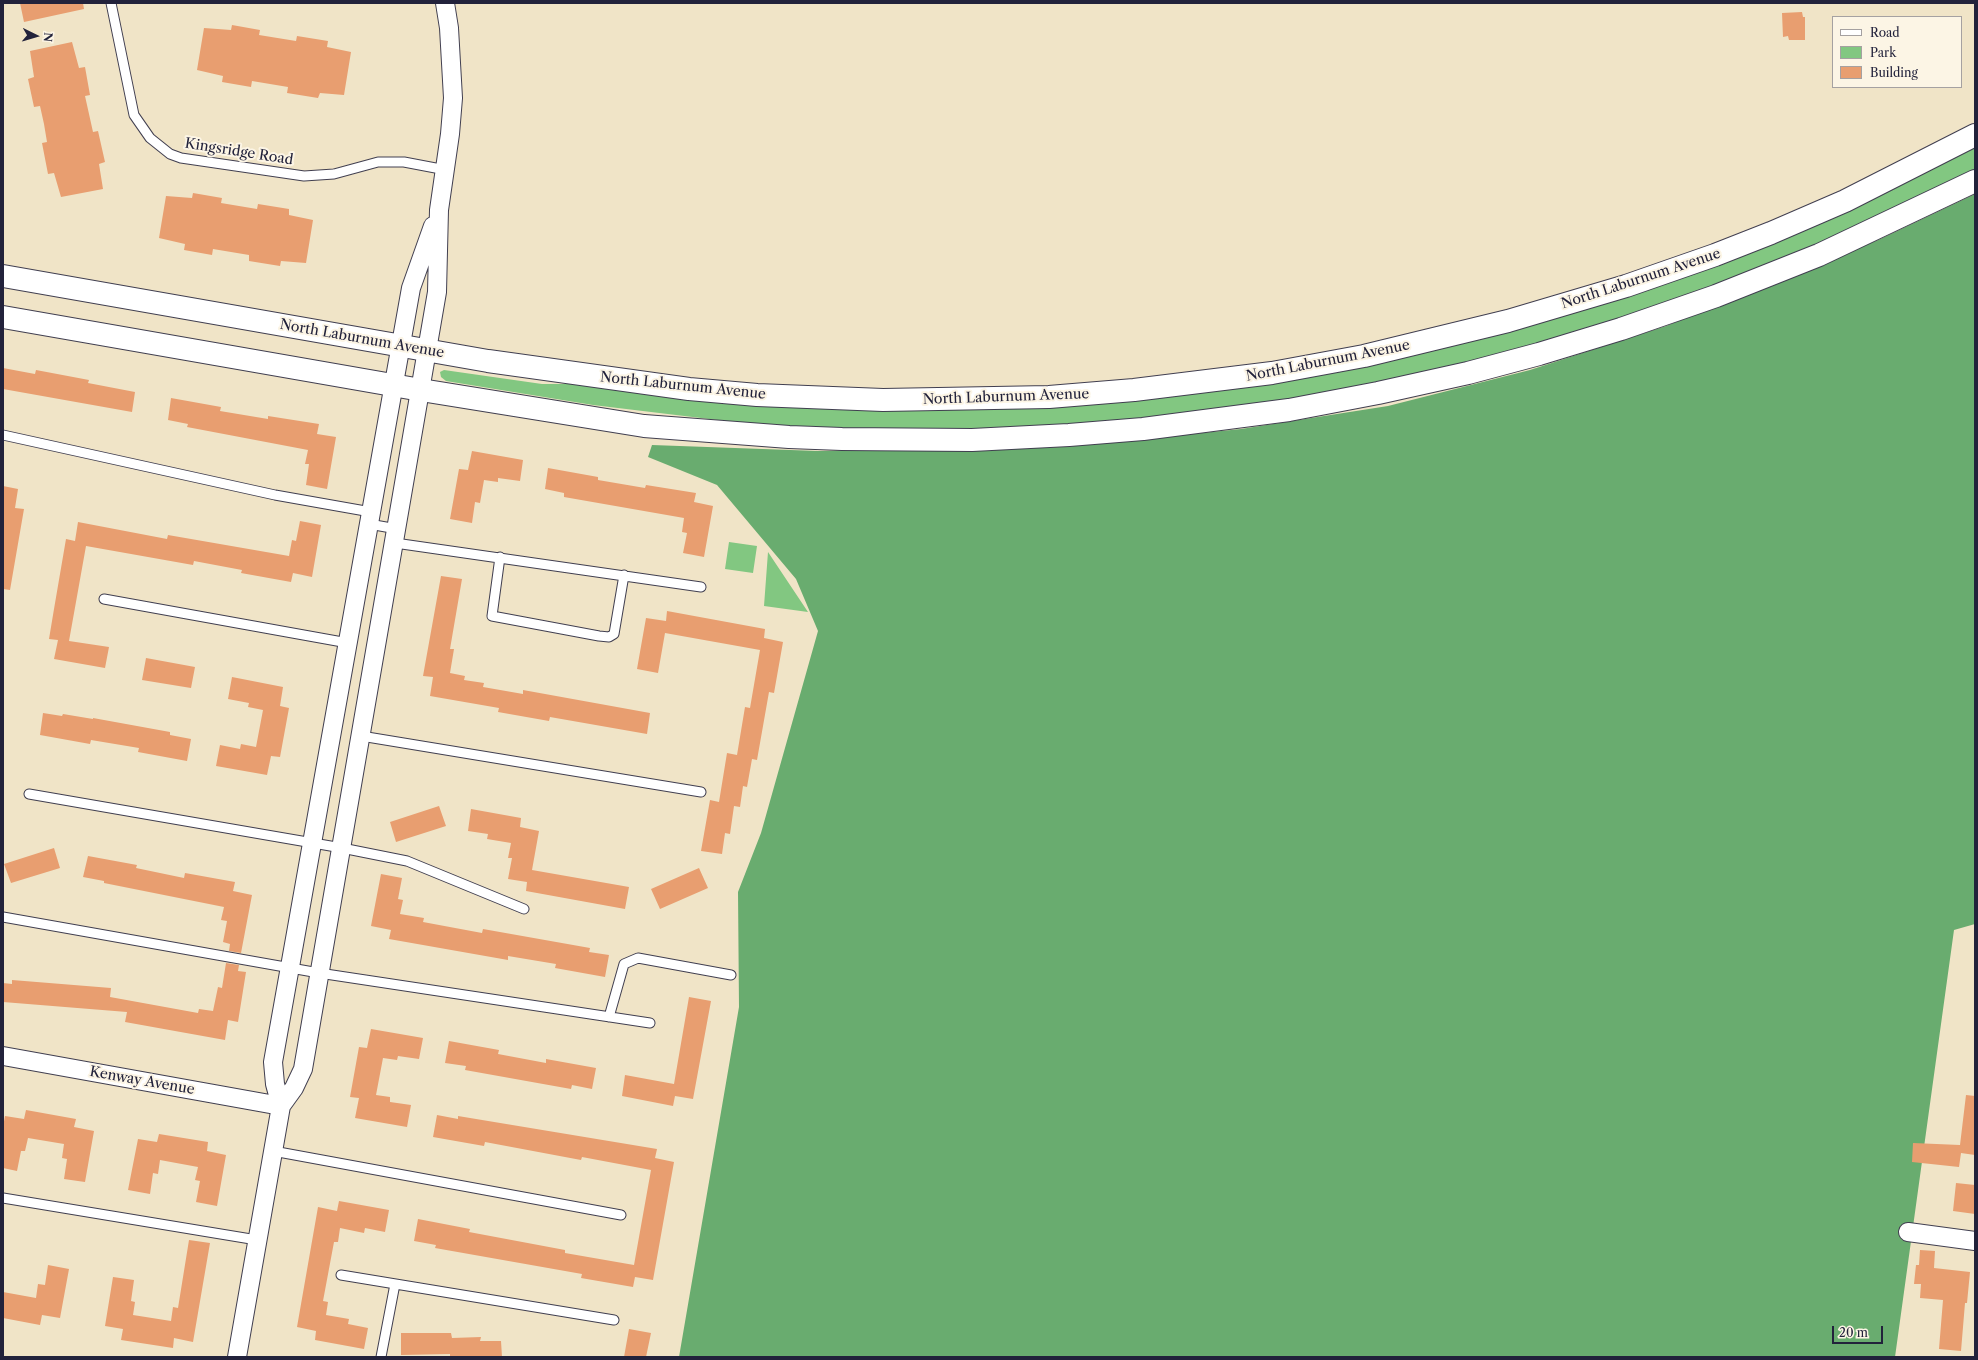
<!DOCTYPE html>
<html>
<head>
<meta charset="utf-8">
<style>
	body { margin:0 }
	#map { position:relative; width:1978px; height:1360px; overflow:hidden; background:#f0e4c7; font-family:"Libre Caslon Text",serif }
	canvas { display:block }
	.frame { position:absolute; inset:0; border:4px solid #22223b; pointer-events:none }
	.legend { position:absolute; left:1832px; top:16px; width:130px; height:72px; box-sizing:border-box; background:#fcf5e5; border:1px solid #a5a1a1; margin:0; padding:5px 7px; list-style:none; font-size:12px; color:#22223b }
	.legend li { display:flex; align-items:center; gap:8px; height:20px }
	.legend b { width:20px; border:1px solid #a5a1a1 }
	.north { position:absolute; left:16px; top:16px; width:40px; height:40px; -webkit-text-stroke:3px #fcf5e5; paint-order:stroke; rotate:95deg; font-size:11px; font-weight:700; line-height:16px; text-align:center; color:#22223b }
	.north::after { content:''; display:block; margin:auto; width:14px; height:18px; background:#22223b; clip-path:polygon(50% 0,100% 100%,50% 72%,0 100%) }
	.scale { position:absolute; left:1832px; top:1326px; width:51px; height:18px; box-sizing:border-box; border:2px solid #22223b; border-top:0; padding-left:5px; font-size:12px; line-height:14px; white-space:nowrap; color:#22223b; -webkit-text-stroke:3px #fcf5e5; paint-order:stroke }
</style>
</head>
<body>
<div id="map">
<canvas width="1978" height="1360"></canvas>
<div class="frame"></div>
<ul class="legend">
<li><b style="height:5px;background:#fff"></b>Road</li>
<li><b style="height:11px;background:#82c781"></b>Park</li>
<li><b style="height:11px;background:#e89e70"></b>Building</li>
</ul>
<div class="north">N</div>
<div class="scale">20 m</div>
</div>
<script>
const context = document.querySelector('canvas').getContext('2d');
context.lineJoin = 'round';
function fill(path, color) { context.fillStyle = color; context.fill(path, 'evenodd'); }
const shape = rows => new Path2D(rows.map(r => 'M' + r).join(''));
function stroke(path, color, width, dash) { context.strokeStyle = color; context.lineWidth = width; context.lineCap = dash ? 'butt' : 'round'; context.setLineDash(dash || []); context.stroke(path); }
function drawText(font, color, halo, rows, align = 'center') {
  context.font = font + ' "Libre Caslon Text",serif'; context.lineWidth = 4; context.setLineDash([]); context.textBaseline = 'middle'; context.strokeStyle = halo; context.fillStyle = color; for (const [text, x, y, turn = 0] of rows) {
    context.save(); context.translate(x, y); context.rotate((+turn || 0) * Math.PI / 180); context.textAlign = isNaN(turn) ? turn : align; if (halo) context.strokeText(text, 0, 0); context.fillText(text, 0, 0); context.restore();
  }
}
const green = shape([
	[1975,147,1975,170,1793,256,1655,307,1533,346,1403,379,1282,401,1157,417,1039,427,897,430,759,425,593,405,446,381,441,377,440,372,444,370,542,384,579,384,987,407,1511,329],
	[729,542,757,546,753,573,725,569],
	[768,552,808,612,764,606]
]);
const forest = shape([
	[1975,194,1975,924,1954,930,1895,1357,679,1357,739,1007,738,892,761,833,818,631,796,579,717,485,648,457,652,445,818,451,1064,447,1241,429,1388,406,1530,370,1666,326,1878,240]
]);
const building = shape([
	[20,3,83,3,84,9,24,22],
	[1802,12,1803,17,1805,17,1805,40,1789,40,1788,36,1783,37,1782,13],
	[232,25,260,30,259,35,296,41,297,36,328,41,327,47,351,52,344,95,320,93,318,98,287,93,288,87,252,81,251,87,222,82,223,76,197,70,204,28,231,30],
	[72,42,79,68,85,67,90,95,85,96,93,132,98,131,105,162,99,164,103,189,61,197,54,173,48,174,42,143,47,142,44,124,40,106,34,107,28,79,34,77,30,51],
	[193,193,222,198,221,203,257,209,258,204,289,209,289,215,313,220,306,263,281,261,280,266,249,261,249,255,213,249,212,255,184,250,185,244,159,238,166,196,192,198],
	[3,368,35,374,36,370,89,380,88,383,135,392,132,412,3,389],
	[171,398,221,407,220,411,268,419,268,416,319,424,317,434,336,437,327,489,306,485,309,464,305,464,308,450,187,427,188,424,168,420],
	[472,451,523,460,520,481,498,478,498,482,484,480,480,503,475,502,472,523,450,519,459,469,468,470],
	[548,468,598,477,598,480,645,488,646,485,696,493,694,502,713,506,704,557,683,553,687,533,682,532,684,518,564,497,564,493,545,489],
	[3,486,18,489,15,508,24,509,10,590,3,589],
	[300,521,321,525,312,577,293,573,291,582,241,573,242,570,194,561,193,565,86,546,69,641,109,647,105,668,54,659,58,640,49,639,54,609,66,539,75,541,78,522,167,539,168,535,289,556,292,540,296,541],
	[441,576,462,579,450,649,454,649,450,673,465,676,464,680,484,683,483,687,523,694,523,690,650,713,647,734,550,717,549,721,498,712,499,708,430,696,433,677,423,676],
	[667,611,765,629,764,638,783,642,774,693,769,692,757,760,752,759,747,787,743,786,740,807,734,806,730,834,725,833,722,854,701,851,710,800,719,802,727,753,737,755,745,707,750,708,760,650,665,633,658,673,637,669,646,618,666,621],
	[146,658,195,667,191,688,142,680],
	[232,677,283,687,280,706,289,708,280,757,271,756,267,775,216,766,220,745,240,749,241,744,256,747,263,710,248,707,249,703,228,699],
	[43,713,62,716,63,714,93,719,93,718,170,732,170,735,191,739,187,761,138,752,139,748,91,740,90,744,40,735],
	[439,806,446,826,396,842,390,822],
	[471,809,521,818,520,827,539,831,532,870,629,887,625,909,526,891,527,882,508,879,512,858,508,858,511,843,487,839,488,834,468,831],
	[54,848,60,868,11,883,4,864],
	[88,856,137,865,136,868,184,878,185,873,235,882,233,891,252,895,241,953,229,951,230,944,223,942,227,921,221,920,224,907,104,883,104,881,83,877],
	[699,868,708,888,660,909,651,889],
	[381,874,402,878,398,899,403,900,400,914,424,918,423,922,482,933,483,929,590,948,589,952,609,955,605,977,555,968,556,964,508,956,508,960,389,939,391,930,371,926],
	[226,963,239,965,238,971,246,972,238,1022,228,1020,225,1040,125,1022,127,1012,3,1002,3,983,12,984,12,980,111,988,110,997,198,1013,199,1009,213,1011,218,987,222,988],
	[689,997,711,1001,693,1099,675,1096,673,1106,622,1096,625,1075,674,1084],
	[371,1029,423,1038,419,1059,398,1056,397,1060,383,1058,376,1095,390,1097,390,1102,411,1105,407,1127,355,1118,359,1098,350,1097,359,1047,367,1048],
	[449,1041,499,1050,498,1054,546,1063,546,1059,596,1068,592,1089,572,1085,571,1089,465,1070,466,1066,445,1063],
	[1966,1095,1975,1096,1975,1155,1961,1153,1959,1167,1912,1162,1913,1143,1960,1145],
	[26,1110,76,1119,74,1127,94,1131,85,1182,64,1179,67,1159,62,1158,64,1144,28,1138,25,1151,21,1151,17,1171,3,1168,3,1127,5,1116,24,1119],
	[437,1115,458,1119,458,1116,657,1149,655,1158,674,1162,653,1280,635,1277,633,1287,581,1278,582,1274,435,1248,436,1245,414,1241,418,1219,470,1229,469,1232,565,1250,565,1253,634,1265,651,1170,582,1157,581,1160,485,1142,484,1146,433,1137],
	[159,1134,208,1142,207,1151,226,1155,217,1206,196,1202,200,1181,195,1180,198,1167,160,1160,158,1174,153,1173,150,1194,128,1190,138,1139,157,1142],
	[1956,1183,1975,1185,1975,1214,1953,1211],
	[339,1201,389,1210,385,1232,365,1228,364,1233,340,1228,338,1242,334,1242,323,1301,328,1302,326,1315,349,1319,348,1324,368,1328,364,1349,315,1340,316,1331,297,1327,318,1207,337,1211],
	[189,1240,210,1243,193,1342,174,1338,173,1348,121,1340,123,1329,105,1326,113,1277,134,1280,131,1301,135,1302,133,1315,171,1321,173,1307,178,1308],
	[1920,1250,1935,1251,1934,1268,1970,1272,1967,1303,1965,1303,1961,1351,1939,1349,1943,1300,1920,1298,1921,1284,1914,1284,1916,1265,1919,1265],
	[48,1265,69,1269,60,1318,42,1315,40,1325,3,1318,3,1292,36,1298,38,1284,45,1285],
	[629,1329,651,1333,646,1357,624,1357],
	[401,1333,451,1333,452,1338,481,1337,480,1341,501,1341,502,1357,450,1357,450,1354,401,1355]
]);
const service = shape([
	[111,3,134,115,150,138,170,154,181,158,304,176,334,174,378,162,404,162,446,170],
	[3,435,275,495,371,512],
	[369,524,397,529],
	[395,543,701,587],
	[500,557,492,616,599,636,609,637,614,634,624,575],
	[104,599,348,643],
	[361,736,701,792],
	[29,794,342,848,407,861,524,909],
	[3,917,319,973,650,1023],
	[609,1017,624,964,638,958,731,975],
	[273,1151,621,1215],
	[3,1198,257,1240],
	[341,1275,614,1320],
	[381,1357,395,1284]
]);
const minor = shape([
	[3,1056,281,1106],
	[281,1106,275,1084,273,1062,411,288,433,226],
	[1908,1232,1975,1241],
	[237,1357,281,1106,294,1088,303,1069,437,292,439,210,450,134,453,98,449,28,445,3]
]);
const primary = shape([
	[3,276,488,361,689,389,757,395,883,400,1049,397,1134,390,1272,373,1364,356,1508,321,1626,286,1715,255,1771,233,1845,201,1975,135],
	[3,317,421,390,644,426,789,437,842,439,972,440,1069,435,1143,429,1289,410,1378,393,1468,373,1539,354,1621,329,1716,296,1819,255,1975,181]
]);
const streetNames = [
	["Kingsridge Road",239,152,9],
	["North Laburnum Avenue",1641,279,-18],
	["North Laburnum Avenue",362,339,10],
	["North Laburnum Avenue",1328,361,-11],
	["North Laburnum Avenue",683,386,6],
	["North Laburnum Avenue",1006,397,-2],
	["Kenway Avenue",142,1081,10]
];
fill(green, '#82c781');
fill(forest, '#69ac6f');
fill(building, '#e89e70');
stroke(service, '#413f50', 11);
stroke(minor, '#413f50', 20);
stroke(primary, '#413f50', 24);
stroke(service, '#fff', 9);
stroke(minor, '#fff', 18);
stroke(primary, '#fff', 22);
drawText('14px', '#22223b', '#fcf5e5', streetNames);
</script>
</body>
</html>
